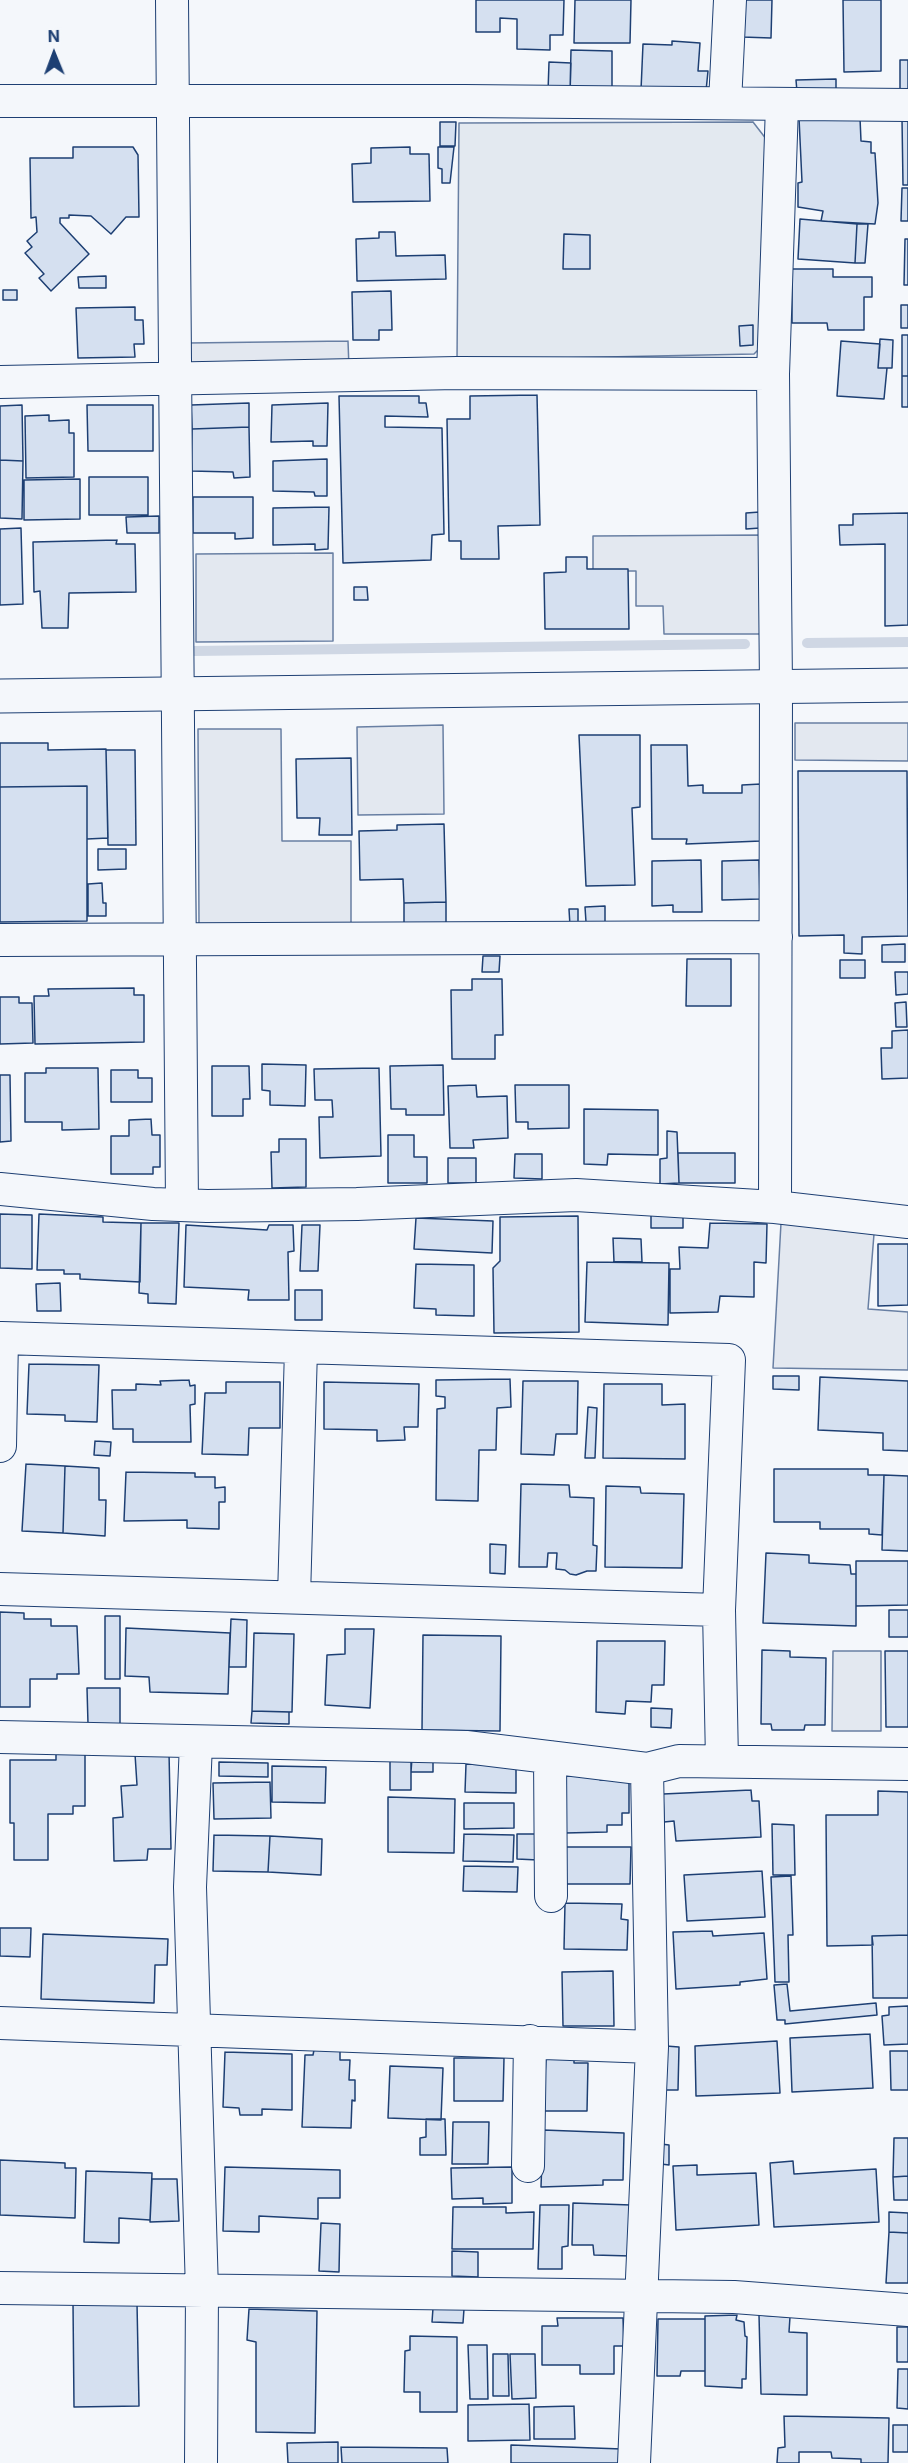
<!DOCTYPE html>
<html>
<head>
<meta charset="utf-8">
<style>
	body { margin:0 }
	#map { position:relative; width:908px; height:2463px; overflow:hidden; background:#f4f7fb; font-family:Inter,sans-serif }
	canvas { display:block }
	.north { position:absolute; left:24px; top:24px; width:60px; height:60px; -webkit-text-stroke:4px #f4f7fb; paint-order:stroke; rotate:359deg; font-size:16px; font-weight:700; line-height:24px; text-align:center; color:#1d3f73 }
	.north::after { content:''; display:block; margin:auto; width:21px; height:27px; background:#1d3f73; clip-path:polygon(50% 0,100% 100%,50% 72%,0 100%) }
</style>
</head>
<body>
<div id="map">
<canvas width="908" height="2463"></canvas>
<div class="north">N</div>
</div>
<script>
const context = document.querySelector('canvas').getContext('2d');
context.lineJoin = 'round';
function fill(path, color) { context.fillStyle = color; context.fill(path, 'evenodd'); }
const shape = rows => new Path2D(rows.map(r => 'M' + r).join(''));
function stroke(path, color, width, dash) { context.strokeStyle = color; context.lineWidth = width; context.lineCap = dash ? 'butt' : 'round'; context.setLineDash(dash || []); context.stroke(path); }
const green = shape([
	[753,122,770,144,763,345,754,354,457,360,459,123,753,122]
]);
const parking = shape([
	[348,341,349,368,188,370,188,343,348,341],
	[762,535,763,634,664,634,663,606,636,606,636,571,593,571,593,536,762,535],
	[333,553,333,641,196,642,196,554,333,553],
	[795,723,908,723,908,761,795,760,795,723],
	[443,725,444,814,358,815,357,727,443,725],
	[198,729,281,729,282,841,351,841,351,925,199,926,198,729],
	[781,1223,874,1234,868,1309,908,1312,908,1370,773,1368,781,1223],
	[833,1651,881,1651,881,1731,832,1731,833,1651]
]);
const stream = shape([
	[807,643,908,642],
	[194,651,745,644]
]);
const building = shape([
	[476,0,564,0,563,35,550,35,550,50,517,49,517,19,500,18,500,32,476,32,476,0],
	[575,0,631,0,630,43,574,43,575,0],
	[742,0,772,0,771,38,742,37,742,0],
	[843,0,881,0,881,71,844,72,843,0],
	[672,41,700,43,698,71,708,71,706,91,641,90,643,44,672,45,672,41],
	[571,50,612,51,612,94,570,93,571,50],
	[900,60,908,60,908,90,900,90,900,60],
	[549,62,571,63,570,93,548,92,549,62],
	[836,79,836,91,797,92,796,80,836,79],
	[799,118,860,118,861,141,871,142,871,153,875,153,878,203,875,224,821,221,823,211,798,207,798,183,802,182,799,118],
	[902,119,908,119,908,185,903,185,902,119],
	[440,122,456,122,455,146,440,146,440,122],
	[73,147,133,147,138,155,139,217,126,217,111,234,91,216,69,215,69,218,60,218,60,223,89,254,51,291,39,278,44,274,25,253,32,247,27,241,37,232,36,217,31,218,30,158,73,158,73,147],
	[410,147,410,154,429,154,430,201,353,202,352,164,371,163,371,148,410,147],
	[438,147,454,147,450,183,442,183,442,169,438,168,438,147],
	[902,188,908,188,908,221,901,221,902,188],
	[800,219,857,224,855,263,798,259,800,219],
	[857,224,868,224,865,263,855,263,857,224],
	[379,232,395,232,396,256,445,255,446,279,357,281,356,239,379,238,379,232],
	[564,234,590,235,590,269,563,269,564,234],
	[905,239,908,239,908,285,904,285,905,239],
	[792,269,833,269,833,277,872,277,872,297,864,297,864,330,828,330,827,323,792,323,792,269],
	[106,276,106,288,79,288,78,277,106,276],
	[3,290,17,290,17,300,3,300,3,290],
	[391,291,392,330,379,330,379,340,353,340,352,292,391,291],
	[901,305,908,305,908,328,901,328,901,305],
	[135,307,135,320,143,320,144,344,134,344,135,357,78,358,76,308,135,307],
	[753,325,753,345,740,346,739,326,753,325],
	[902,335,908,335,908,376,902,376,902,335],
	[880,339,893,340,892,368,878,368,880,339],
	[841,341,880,344,878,368,887,368,884,399,837,396,841,341],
	[902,376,908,376,908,407,902,407,902,376],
	[537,395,540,525,498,526,499,559,461,559,461,541,449,541,447,419,470,419,470,396,537,395],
	[339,396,419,396,419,403,426,403,428,417,385,416,385,427,442,428,444,534,432,535,431,560,343,563,339,396],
	[249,403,249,427,192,429,191,405,249,403],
	[328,403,327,446,313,446,313,441,271,442,272,405,328,403],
	[22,405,23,461,0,460,0,406,22,405],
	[87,405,153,405,153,451,88,451,87,405],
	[49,415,49,421,69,420,69,433,74,433,74,477,26,478,25,416,49,415],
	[249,427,250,477,234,478,233,472,191,471,192,429,249,427],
	[327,459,327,496,315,496,314,492,273,491,273,461,327,459],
	[0,460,23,461,22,519,0,518,0,460],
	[89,477,148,477,148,515,89,515,89,477],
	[80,479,80,519,24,520,24,480,80,479],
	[193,497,253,497,253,538,235,539,235,533,193,533,193,497],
	[329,507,328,549,315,550,315,544,273,545,273,508,329,507],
	[760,512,760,528,746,529,746,513,760,512],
	[908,513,908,625,885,626,885,544,840,545,839,525,853,525,853,514,908,513],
	[159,516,159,533,127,533,126,517,159,516],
	[21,528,23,604,0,605,0,529,21,528],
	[117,540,116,544,135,544,136,592,69,593,68,628,42,628,40,591,34,592,33,542,117,540],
	[566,557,587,557,587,569,628,569,629,629,545,629,544,573,566,572,566,557],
	[354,587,367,587,368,600,354,600,354,587],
	[579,735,640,735,640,807,632,808,635,885,586,886,579,735],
	[0,743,48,743,48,750,106,749,108,838,87,839,87,786,0,787,0,743],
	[651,745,687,745,688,786,703,785,703,793,742,793,742,785,761,784,761,841,686,844,687,839,652,839,651,745],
	[106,750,135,750,136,845,108,845,106,750],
	[351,758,352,835,319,835,320,818,297,818,296,759,351,758],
	[798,771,907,771,908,936,862,937,862,954,844,953,844,935,799,936,798,771],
	[87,786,87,921,0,922,0,787,87,786],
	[444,824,446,902,404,903,403,879,360,880,359,831,397,830,397,825,444,824],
	[98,849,126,849,126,869,98,870,98,849],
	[701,860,702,912,673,912,673,905,652,906,652,861,701,860],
	[759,860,760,899,722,900,722,861,759,860],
	[102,883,103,903,106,903,106,916,88,916,88,884,102,883],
	[446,902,446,923,404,923,404,903,446,902],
	[605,906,605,922,586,922,585,907,605,906],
	[569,909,578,909,578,926,570,926,569,909],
	[905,944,905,962,882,962,882,945,905,944],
	[483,956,500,956,499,972,482,972,483,956],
	[687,959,731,959,731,1006,686,1006,687,959],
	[840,960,865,960,865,978,840,978,840,960],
	[895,972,908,972,908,994,896,995,895,972],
	[472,979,502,979,503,1035,495,1035,495,1059,452,1059,451,990,472,990,472,979],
	[134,988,134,995,144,995,144,1042,35,1044,34,996,49,996,48,989,134,988],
	[0,997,19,997,19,1003,32,1003,33,1043,0,1044,0,997],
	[906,1002,907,1027,896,1027,895,1003,906,1002],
	[908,1030,908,1078,882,1079,881,1048,892,1048,892,1031,908,1030],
	[262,1064,306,1065,305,1106,270,1105,270,1091,262,1090,262,1064],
	[443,1065,444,1115,406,1115,406,1109,391,1109,390,1066,443,1065],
	[212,1066,249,1066,250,1099,243,1099,243,1116,212,1116,212,1066],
	[46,1068,98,1068,99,1129,62,1130,62,1122,25,1122,25,1073,46,1073,46,1068],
	[379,1068,381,1156,320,1158,319,1117,333,1117,332,1100,315,1100,314,1069,379,1068],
	[111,1070,138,1070,138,1078,152,1078,152,1102,111,1102,111,1070],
	[0,1075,10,1075,11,1141,0,1142,0,1075],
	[476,1085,477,1097,507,1096,508,1138,473,1140,474,1148,450,1148,448,1086,476,1085],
	[515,1085,569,1085,569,1128,528,1129,528,1122,516,1122,515,1085],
	[584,1109,658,1110,658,1155,608,1154,607,1165,584,1164,584,1109],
	[151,1119,152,1135,160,1135,160,1167,153,1167,153,1174,111,1174,111,1136,129,1136,129,1120,151,1119],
	[667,1131,677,1132,679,1183,660,1184,660,1159,667,1158,667,1131],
	[388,1135,414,1135,414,1157,427,1157,427,1183,388,1183,388,1135],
	[279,1139,306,1139,306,1187,272,1188,271,1152,279,1152,279,1139],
	[678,1153,735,1153,735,1183,679,1183,678,1153],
	[515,1154,542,1154,542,1179,514,1178,515,1154],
	[448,1158,476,1158,476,1183,448,1183,448,1158],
	[0,1214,32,1215,32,1269,0,1268,0,1214],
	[39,1214,103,1217,103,1222,141,1223,140,1282,80,1279,80,1274,64,1274,64,1270,37,1270,39,1214],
	[651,1215,683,1216,683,1228,651,1228,651,1215],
	[578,1216,579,1332,494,1333,493,1268,500,1261,500,1217,578,1216],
	[416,1218,493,1221,492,1253,414,1249,416,1218],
	[141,1223,179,1223,176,1304,148,1303,148,1294,139,1293,141,1223],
	[710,1223,767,1224,766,1263,754,1262,754,1297,720,1296,718,1312,670,1313,670,1269,680,1269,679,1247,708,1248,710,1223],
	[186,1225,267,1230,269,1225,293,1225,294,1251,288,1252,289,1300,248,1300,249,1290,184,1287,186,1225],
	[302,1225,320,1225,318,1271,300,1271,302,1225],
	[613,1238,641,1239,642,1262,614,1262,613,1238],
	[878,1244,908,1244,908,1305,878,1306,878,1244],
	[587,1262,669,1263,668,1325,585,1322,587,1262],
	[416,1264,474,1265,474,1316,436,1315,436,1309,414,1308,416,1264],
	[60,1283,61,1311,37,1311,36,1284,60,1283],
	[295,1290,322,1290,322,1320,295,1320,295,1290],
	[29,1364,99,1365,97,1422,65,1421,65,1415,27,1414,29,1364],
	[773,1376,799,1376,799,1390,773,1389,773,1376],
	[820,1377,908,1381,908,1451,883,1450,883,1433,818,1430,820,1377],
	[510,1379,511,1407,497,1408,496,1450,479,1450,478,1501,436,1500,437,1409,445,1408,445,1397,436,1396,436,1380,510,1379],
	[189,1380,190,1386,195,1385,195,1404,190,1405,191,1442,133,1442,133,1429,113,1429,112,1390,136,1390,136,1384,161,1385,160,1381,189,1380],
	[523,1381,578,1381,577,1434,556,1434,554,1455,521,1454,523,1381],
	[226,1382,280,1382,280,1428,249,1428,248,1455,202,1454,205,1393,226,1393,226,1382],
	[324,1382,419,1384,418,1427,404,1427,405,1440,377,1441,377,1430,324,1429,324,1382],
	[604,1384,662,1384,662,1405,685,1404,685,1459,603,1458,604,1384],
	[588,1407,597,1408,595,1458,585,1458,588,1407],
	[95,1441,111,1442,110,1456,94,1455,95,1441],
	[26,1464,65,1466,63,1533,22,1531,26,1464],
	[65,1466,99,1468,99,1500,106,1500,105,1536,63,1533,65,1466],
	[774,1469,868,1469,868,1475,884,1475,882,1535,869,1534,869,1529,820,1529,820,1522,774,1522,774,1469],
	[126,1472,195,1473,195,1477,215,1477,215,1488,225,1487,225,1502,219,1502,219,1529,187,1528,187,1520,124,1521,126,1472],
	[884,1475,908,1476,908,1551,882,1550,884,1475],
	[521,1484,569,1485,570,1497,594,1498,593,1545,597,1546,596,1571,587,1571,576,1575,570,1574,565,1570,556,1569,557,1553,548,1553,547,1567,519,1567,521,1484],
	[606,1486,640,1487,641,1493,684,1494,682,1568,605,1567,606,1486],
	[490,1544,506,1545,505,1574,490,1573,490,1544],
	[766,1553,809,1555,809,1563,850,1565,851,1574,856,1574,856,1626,763,1623,766,1553],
	[856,1561,908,1561,908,1605,856,1606,856,1561],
	[889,1610,908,1610,908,1637,889,1637,889,1610],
	[0,1612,24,1613,24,1619,51,1619,51,1626,77,1626,79,1674,57,1674,57,1679,30,1679,30,1707,0,1707,0,1612],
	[105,1616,120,1616,120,1679,105,1679,105,1616],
	[231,1619,247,1620,246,1667,229,1667,231,1619],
	[126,1628,230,1633,228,1694,150,1692,149,1677,125,1676,126,1628],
	[345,1629,374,1629,370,1708,325,1705,327,1655,345,1654,345,1629],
	[254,1633,294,1634,292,1712,252,1711,254,1633],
	[423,1635,501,1636,500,1731,422,1730,423,1635],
	[597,1641,665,1641,664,1685,652,1685,651,1702,626,1701,625,1714,596,1712,597,1641],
	[762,1650,790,1651,790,1657,826,1658,825,1725,805,1725,804,1730,772,1730,771,1724,761,1724,762,1650],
	[885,1651,908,1651,908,1727,886,1727,885,1651],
	[87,1688,120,1688,120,1724,88,1724,87,1688],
	[651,1708,672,1709,671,1728,651,1727,651,1708],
	[252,1711,289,1712,289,1724,251,1723,252,1711],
	[56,1752,85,1752,85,1806,73,1806,73,1814,48,1814,48,1860,14,1860,14,1823,10,1823,10,1760,56,1760,56,1752],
	[169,1752,171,1849,148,1849,147,1860,114,1861,113,1818,123,1817,121,1786,137,1785,135,1754,169,1752],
	[412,1758,433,1759,433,1772,411,1772,412,1758],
	[390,1761,411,1761,411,1790,390,1790,390,1761],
	[219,1762,268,1763,268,1777,219,1776,219,1762],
	[466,1764,516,1766,516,1793,465,1792,466,1764],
	[272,1766,326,1767,325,1803,272,1802,272,1766],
	[564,1776,600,1776,600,1780,629,1780,629,1813,622,1813,622,1825,607,1825,607,1832,565,1833,564,1776],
	[270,1782,271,1818,214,1819,213,1783,270,1782],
	[751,1790,752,1801,759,1801,761,1837,676,1841,674,1821,664,1822,663,1794,751,1790],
	[878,1791,908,1792,908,1935,872,1936,873,1945,827,1946,826,1815,878,1815,878,1791],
	[388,1797,455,1799,454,1853,388,1852,388,1797],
	[464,1803,514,1803,514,1828,464,1829,464,1803],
	[772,1824,794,1825,795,1875,773,1875,772,1824],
	[464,1834,514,1835,513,1862,463,1861,464,1834],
	[517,1834,538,1834,538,1860,517,1859,517,1834],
	[214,1835,270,1836,268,1872,213,1871,214,1835],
	[270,1836,322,1839,321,1875,268,1872,270,1836],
	[565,1847,631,1847,630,1884,564,1884,565,1847],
	[464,1866,518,1867,517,1892,463,1891,464,1866],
	[762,1871,765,1917,687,1921,684,1875,762,1871],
	[791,1876,793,1935,788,1935,789,1982,775,1982,771,1877,791,1876],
	[565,1903,622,1904,621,1919,628,1920,627,1950,564,1949,565,1903],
	[0,1928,31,1928,30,1957,0,1956,0,1928],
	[712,1931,713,1936,764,1933,767,1979,740,1982,740,1985,676,1989,673,1932,712,1931],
	[43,1934,168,1939,167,1965,155,1965,154,2003,41,1999,43,1934],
	[908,1935,908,1998,873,1998,872,1936,908,1935],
	[613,1971,614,2026,563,2026,562,1972,613,1971],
	[787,1984,790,2011,876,2003,877,2015,785,2024,785,2020,777,2020,774,1985,787,1984],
	[908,2006,908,2044,884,2045,882,2016,889,2015,889,2007,908,2006],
	[870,2034,873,2088,792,2092,790,2038,870,2034],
	[777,2041,780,2093,696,2096,695,2046,777,2041],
	[666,2046,679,2047,678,2090,664,2090,666,2046],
	[314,2050,340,2050,340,2060,350,2060,349,2080,355,2080,355,2101,352,2100,351,2128,302,2127,305,2055,313,2055,314,2050],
	[890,2051,908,2051,908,2090,891,2090,890,2051],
	[225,2052,292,2054,292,2110,262,2109,262,2115,240,2115,239,2108,223,2107,225,2052],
	[546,2057,574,2058,574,2063,588,2063,587,2111,543,2111,546,2057],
	[454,2058,504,2058,503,2101,454,2101,454,2058],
	[390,2066,443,2068,441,2120,388,2118,390,2066],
	[426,2119,445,2119,446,2155,420,2155,420,2138,426,2137,426,2119],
	[453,2122,489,2122,488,2164,452,2164,453,2122],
	[543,2130,624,2133,623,2180,603,2180,603,2185,541,2187,543,2130],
	[894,2138,908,2138,908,2176,893,2177,894,2138],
	[661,2144,669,2145,669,2165,661,2164,661,2144],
	[0,2160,65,2163,65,2168,76,2168,75,2218,0,2215,0,2160],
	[793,2161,794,2174,876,2169,879,2222,774,2227,770,2163,793,2161],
	[697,2165,697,2175,756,2173,759,2225,676,2230,673,2166,697,2165],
	[225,2167,340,2170,340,2198,318,2198,318,2219,259,2216,259,2232,223,2231,225,2167],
	[512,2167,512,2203,483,2204,483,2198,452,2199,451,2168,512,2167],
	[86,2171,152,2173,150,2220,119,2218,119,2243,84,2242,86,2171],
	[908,2176,908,2200,894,2200,893,2177,908,2176],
	[152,2179,177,2179,179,2221,150,2222,152,2179],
	[573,2203,631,2205,631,2256,594,2255,593,2245,572,2245,573,2203],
	[540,2205,569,2205,568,2246,562,2247,562,2269,538,2269,540,2205],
	[453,2207,506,2207,506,2213,534,2212,533,2249,452,2249,453,2207],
	[889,2212,908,2213,908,2233,889,2232,889,2212],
	[321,2223,340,2224,339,2272,319,2271,321,2223],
	[889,2232,908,2233,908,2283,886,2283,889,2232],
	[452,2251,478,2252,478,2277,452,2276,452,2251],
	[73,2303,137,2303,139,2406,74,2407,73,2303],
	[433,2308,464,2309,463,2323,432,2322,433,2308],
	[249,2309,317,2311,315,2433,256,2432,256,2342,247,2340,249,2309],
	[737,2315,736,2320,744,2322,745,2336,747,2337,746,2379,742,2379,742,2388,705,2386,705,2316,737,2315],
	[759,2315,790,2317,789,2332,807,2333,807,2395,761,2394,759,2315],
	[557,2318,623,2318,624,2346,614,2346,614,2374,580,2374,580,2365,542,2365,542,2326,558,2326,557,2318],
	[658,2319,705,2319,705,2371,681,2371,680,2376,657,2376,658,2319],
	[897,2327,908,2327,908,2362,897,2362,897,2327],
	[410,2336,457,2337,457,2412,420,2412,420,2392,404,2392,405,2351,410,2350,410,2336],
	[468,2345,487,2345,488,2399,470,2399,468,2345],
	[493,2354,508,2354,509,2396,493,2396,493,2354],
	[510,2354,535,2354,536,2398,512,2399,510,2354],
	[898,2369,908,2369,908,2409,897,2408,898,2369],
	[529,2404,530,2440,468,2441,468,2405,529,2404],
	[574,2406,575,2439,534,2439,534,2407,574,2406],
	[784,2416,889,2418,888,2463,861,2463,861,2459,832,2458,831,2452,799,2452,799,2463,777,2463,778,2448,785,2447,784,2416],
	[893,2425,908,2425,908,2452,893,2452,893,2425],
	[338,2442,338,2463,288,2463,287,2443,338,2442],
	[511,2445,622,2449,622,2463,511,2463,511,2445],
	[341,2447,447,2448,448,2463,342,2463,341,2447]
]);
const street = shape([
	[172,0,182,1204],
	[0,101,465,101,908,105],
	[725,103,730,0],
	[0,382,457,373,773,374],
	[0,940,776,937],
	[0,1189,153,1204,207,1206,357,1204,576,1195,775,1207,908,1222],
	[775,1207,776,687,773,374,782,105],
	[0,1446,2,1338,729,1360,719,1610,722,1761],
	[0,1589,719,1610],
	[294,1597,301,1349],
	[0,1737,466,1747,647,1769,679,1761,908,1764],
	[196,1743,190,1887,202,2291,201,2463],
	[550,1757,551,1896],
	[0,2023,652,2047],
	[528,2166,530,2041],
	[0,2288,734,2297,908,2310],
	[634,2463,652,2047,647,1769]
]);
const secondary = shape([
	[0,696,908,685]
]);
fill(green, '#e3e9f0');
stroke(green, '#687fa3', 1.5);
fill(parking, '#e3e8f0');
stroke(parking, '#687fa3', 1.5);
stroke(stream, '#cfd7e4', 10);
fill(building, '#d5e0f0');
stroke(building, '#1d3f73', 1.5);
stroke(street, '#1d3f73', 34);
stroke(secondary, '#1d3f73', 35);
stroke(street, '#f4f7fb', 32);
stroke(secondary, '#f4f7fb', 33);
</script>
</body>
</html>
